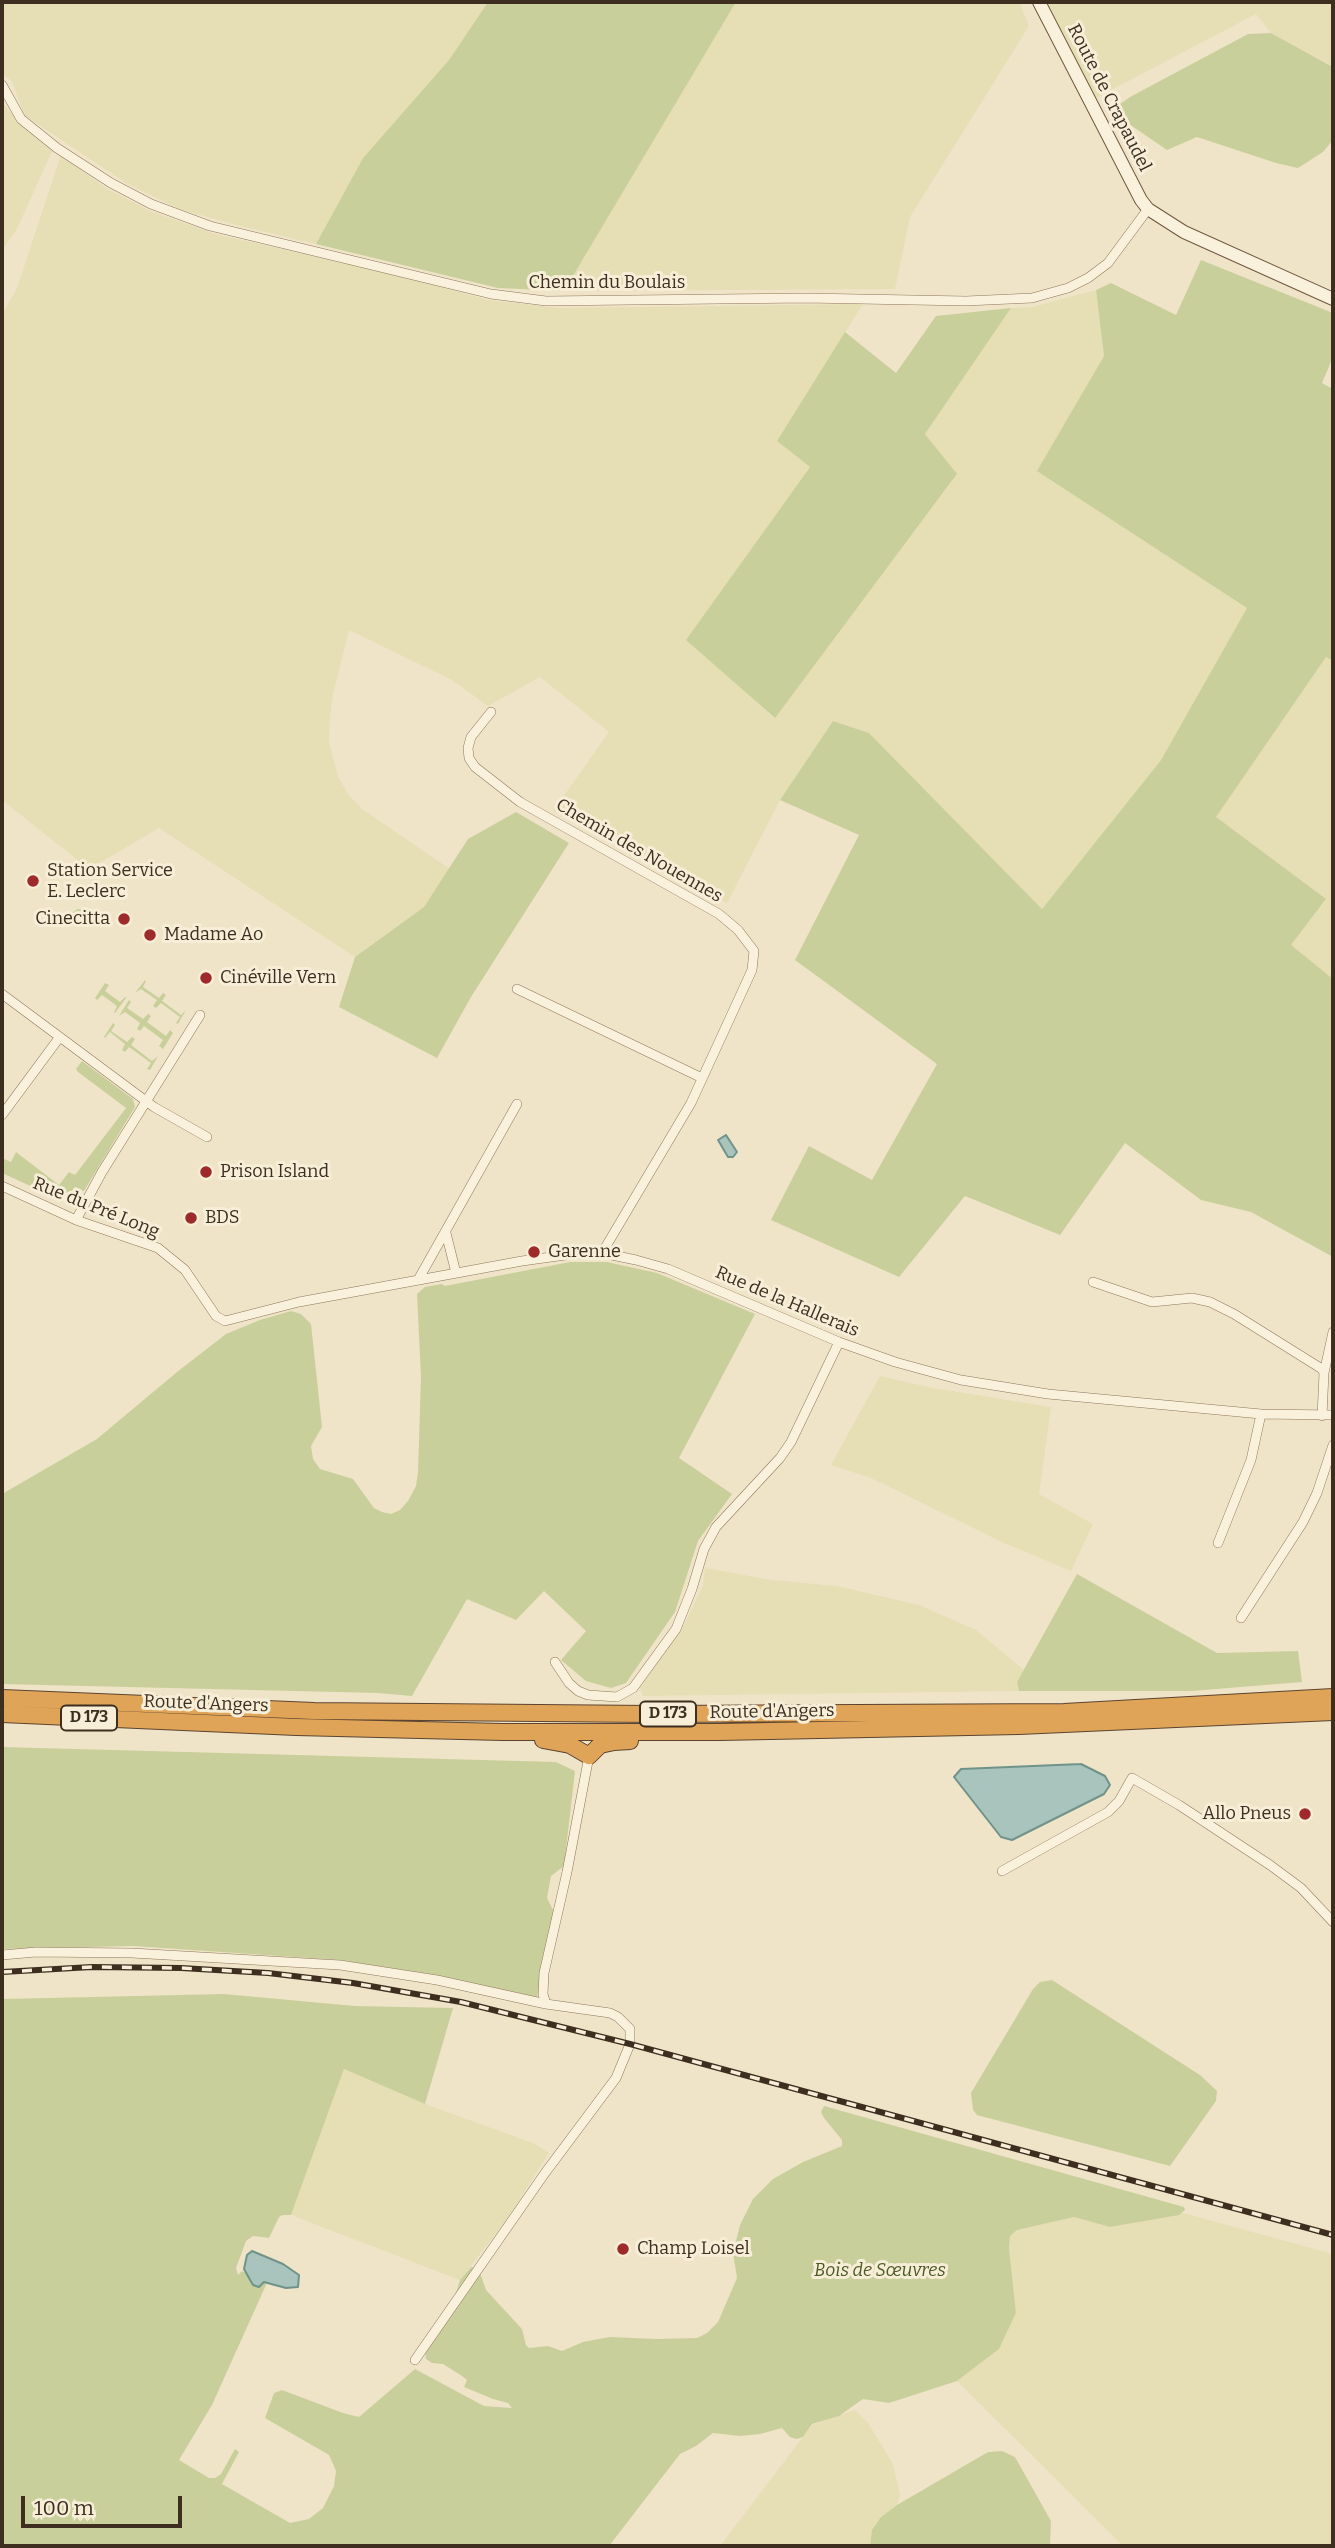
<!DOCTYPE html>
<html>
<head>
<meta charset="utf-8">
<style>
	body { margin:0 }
	#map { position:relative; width:1335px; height:2548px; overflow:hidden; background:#f0e4c8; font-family:Bitter,serif }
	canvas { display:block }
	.frame { position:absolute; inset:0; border:4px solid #3d2e20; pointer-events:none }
	.scale { position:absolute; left:21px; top:2496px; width:161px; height:32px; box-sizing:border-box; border:4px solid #3d2e20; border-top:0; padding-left:9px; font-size:21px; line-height:24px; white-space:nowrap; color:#3d2e20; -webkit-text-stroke:5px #f7eed8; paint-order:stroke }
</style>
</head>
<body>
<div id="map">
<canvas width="1335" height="2548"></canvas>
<div class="frame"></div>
<div class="scale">100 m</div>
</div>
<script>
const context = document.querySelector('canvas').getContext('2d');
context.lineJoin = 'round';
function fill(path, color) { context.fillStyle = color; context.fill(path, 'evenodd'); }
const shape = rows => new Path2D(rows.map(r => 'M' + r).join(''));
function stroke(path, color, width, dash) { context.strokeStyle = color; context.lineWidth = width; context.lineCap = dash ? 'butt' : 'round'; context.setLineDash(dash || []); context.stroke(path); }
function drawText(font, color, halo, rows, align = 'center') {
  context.font = font + ' Bitter,serif'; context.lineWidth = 6; context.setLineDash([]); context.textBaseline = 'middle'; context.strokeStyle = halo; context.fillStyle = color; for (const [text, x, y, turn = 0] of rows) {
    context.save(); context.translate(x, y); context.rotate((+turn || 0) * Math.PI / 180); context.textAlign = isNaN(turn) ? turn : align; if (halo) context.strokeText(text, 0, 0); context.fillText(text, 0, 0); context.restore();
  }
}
const farmland = shape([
	[2,2,488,2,449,60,363,158,316,244,236,225,179,209,126,183,24,115,12,81,2,74],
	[736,2,1019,2,1029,26,910,217,895,289,564,291],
	[1044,2,1333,2,1333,66,1271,33,1256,14,1096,98],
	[2,102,20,124,53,149,17,229,2,250],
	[61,155,106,188,150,211,215,234,389,273,488,300,559,308,863,304,777,441,810,467,687,639,774,718,957,475,925,434,1011,308,1032,307,1096,290,1104,356,1038,471,1247,608,1161,760,1042,909,869,733,833,721,780,800,727,903,553,811,609,732,540,677,488,706,452,680,349,630,333,694,330,717,329,740,333,758,338,776,348,794,362,809,450,869,424,907,355,957,159,828,89,869,2,800,2,315,17,288],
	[1326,657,1333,661,1333,979,1290,945,1326,900,1215,817],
	[880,1376,933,1388,1051,1407,1039,1494,1093,1524,1071,1571,1002,1542,871,1478,831,1465],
	[705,1568,771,1580,837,1586,919,1605,976,1630,1024,1670,1017,1682,1019,1691,643,1696,640,1688,686,1621,703,1585],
	[344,2069,425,2104,533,2143,549,2153,507,2219,460,2280,291,2215],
	[1183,2213,1333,2254,1333,2546,1123,2546,957,2381,999,2349,1016,2313,1009,2248,1010,2236,1017,2230,1074,2217,1110,2227],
	[855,2410,868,2423,893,2464,900,2495,897,2505,881,2517,872,2530,870,2546,720,2546,812,2425]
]);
const green = shape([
	[488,2,736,2,564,291,498,288,316,244,363,158,449,60],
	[1271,33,1333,67,1333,140,1323,152,1298,168,1276,163,1197,137,1167,150,1110,111,1130,97,1248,34],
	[1201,260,1333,313,1333,357,1322,383,1333,389,1333,661,1326,657,1216,817,1326,899,1291,945,1333,979,1333,1257,1251,1212,1201,1200,1125,1143,1060,1235,965,1196,899,1277,771,1220,809,1146,872,1180,937,1064,795,960,859,835,780,800,833,721,869,733,1042,909,1161,760,1247,608,1037,471,1104,356,1096,290,1111,283,1176,315],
	[1011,308,925,434,957,474,775,718,686,640,810,467,777,441,845,332,896,373,936,316],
	[516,812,569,843,471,997,437,1058,339,1007,355,957,424,907,468,839],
	[78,909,88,911,97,917,86,926,72,916,66,922,65,921,70,914],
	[145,980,146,981,143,987,159,998,163,993,166,995,162,1001,181,1015,186,1010,178,1024,176,1023,180,1017,161,1003,156,1008,153,1006,157,1000,141,989,135,993],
	[105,983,109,985,105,991,120,1002,125,997,126,998,115,1013,114,1012,117,1006,102,995,97,1000,95,998],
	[129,1000,131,1002,127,1008,143,1019,148,1014,151,1016,147,1022,166,1036,170,1030,173,1033,163,1049,159,1046,163,1040,144,1026,140,1031,137,1029,140,1023,125,1012,119,1016],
	[113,1023,115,1025,111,1031,127,1042,132,1037,135,1039,131,1045,152,1061,158,1056,150,1070,147,1069,151,1063,129,1047,125,1052,122,1050,125,1044,110,1032,105,1038,104,1037],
	[82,1061,133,1099,135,1107,84,1191,78,1190,59,1199,2,1173,2,1158,11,1162,16,1152,59,1185,69,1172,75,1175,126,1108,78,1072,76,1069],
	[570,1262,607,1262,657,1273,755,1314,679,1458,732,1494,698,1541,675,1612,626,1683,611,1688,586,1681,561,1660,586,1631,544,1591,516,1620,467,1599,412,1696,378,1693,2,1684,2,1494,97,1439,177,1372,226,1334,260,1320,291,1311,301,1314,311,1324,322,1427,311,1446,313,1459,320,1469,353,1479,374,1508,382,1512,391,1514,400,1510,408,1501,416,1486,418,1472,421,1377,417,1294,425,1287,442,1284,445,1286],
	[1077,1574,1217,1653,1298,1651,1302,1682,1192,1691,1019,1691,1017,1682],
	[2,1747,556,1762,575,1771,564,1866,551,1876,547,1898,554,1912,537,1998,441,1976,339,1960,133,1946,2,1949],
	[1052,1980,1200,2075,1217,2091,1216,2101,1170,2166,977,2115,973,2110,971,2093,1033,1989,1040,1982],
	[224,1994,355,2006,453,2008,425,2104,344,2069,291,2215,283,2215,279,2217,269,2238,253,2236,246,2241,236,2268,238,2275,242,2271,266,2283,266,2285,212,2405,179,2460,209,2478,215,2478,221,2474,235,2449,239,2452,222,2484,290,2523,309,2519,323,2508,334,2486,336,2471,329,2455,265,2418,274,2393,282,2390,343,2413,359,2417,415,2369,484,2406,512,2408,508,2403,493,2399,464,2387,467,2380,462,2376,443,2364,432,2363,426,2359,425,2352,449,2316,460,2280,471,2267,479,2270,486,2290,522,2329,526,2345,529,2348,548,2346,562,2351,583,2342,610,2337,656,2339,697,2338,707,2333,718,2322,737,2278,733,2253,740,2225,753,2199,773,2179,803,2162,842,2146,842,2140,824,2118,821,2112,824,2106,1184,2207,1185,2210,1179,2215,1110,2227,1074,2217,1017,2230,1010,2236,1009,2248,1016,2313,999,2349,957,2381,889,2403,863,2399,839,2416,812,2424,803,2437,797,2439,790,2437,782,2428,760,2434,740,2436,713,2433,696,2446,680,2454,609,2546,2,2546,2,1999],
	[1002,2451,1015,2457,1051,2521,1050,2546,870,2546,872,2530,881,2517,897,2505,988,2452]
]);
const water = shape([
	[726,1135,737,1152,733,1157,728,1157,718,1140,726,1135],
	[1081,1764,1105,1776,1110,1785,1104,1794,1012,1840,1001,1837,954,1777,961,1769,1081,1764],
	[252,2251,283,2264,299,2275,298,2287,286,2288,264,2282,259,2287,253,2285,244,2269,247,2255,252,2251]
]);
const street = shape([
	[2,85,21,119,57,148,111,183,151,204,210,226,491,294,546,301,806,298,966,301,1032,298,1068,288,1088,278,1108,263,1148,209],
	[491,712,471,737,468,748,469,758,475,767,520,802,719,914,738,930,754,951,752,970,691,1103,602,1253],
	[517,989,702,1078],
	[2,994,154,1107,207,1137],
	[2,1115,59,1038],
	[2,1186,76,1220,158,1248,185,1270,216,1316,225,1321,299,1302,522,1261,580,1253,602,1253,636,1260,668,1269,839,1342,895,1362,961,1380,1048,1394,1261,1414,1333,1415],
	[76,1220,102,1172,200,1015],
	[446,1233,456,1273],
	[418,1280,517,1104],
	[1093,1282,1152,1302,1192,1298,1210,1302,1234,1314,1322,1369,1324,1373,1322,1416],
	[1324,1373,1333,1332],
	[1218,1543,1251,1460,1261,1414],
	[1241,1618,1303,1522,1317,1493,1333,1445],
	[555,1662,569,1683,578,1691,588,1695,617,1697,633,1688,676,1629,692,1589,704,1549,716,1527,780,1458,791,1442,839,1342],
	[1002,1871,1108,1812,1119,1801,1132,1778,1179,1805,1270,1865,1301,1888,1333,1922],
	[2,1955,36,1952,132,1953,340,1965,437,1980,546,2004],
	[415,2360,545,2173,616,2078,630,2044,630,2029,618,2017,610,2013,546,2004,543,1994,544,1973,567,1872,589,1756]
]);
const secondary = shape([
	[1039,2,1141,200,1148,209,1184,232,1333,299]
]);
const highway = shape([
	[2,1698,314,1711,651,1714,1064,1712,1333,1697],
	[2,1714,296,1727,503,1732,720,1732,1019,1726,1333,1712],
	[543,1740,570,1745,589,1756,600,1745,614,1742,630,1741]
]);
const rail = shape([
	[2,1972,92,1967,181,1968,268,1973,353,1983,461,2002,630,2044,1333,2235]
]);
const markers = [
	[33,881,7,"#9e2a2b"],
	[124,919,7,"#9e2a2b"],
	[150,935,7,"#9e2a2b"],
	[206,978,7,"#9e2a2b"],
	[206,1172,7,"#9e2a2b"],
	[191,1218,7,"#9e2a2b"],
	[534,1252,7,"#9e2a2b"],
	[1305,1814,7,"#9e2a2b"],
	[623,2249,7,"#9e2a2b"]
];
const shields = [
	[668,1714,56],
	[89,1718,56]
];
const shieldNames = [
	["D 173",668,1714],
	["D 173",89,1718]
];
const streetNames = [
	["Route de Crapaudel",1109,98,63],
	["Chemin du Boulais",607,283],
	["Chemin des Nouennes",639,851,30],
	["Rue du Pré Long",96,1208,22],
	["Rue de la Hallerais",787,1302,23],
	["Route d'Angers",206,1704,2],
	["Route d'Angers",772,1712,-1]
];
const poiNames = [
	["Station Service",47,871],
	["E. Leclerc",47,892],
	["Cinecitta",110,919,"right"],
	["Madame Ao",164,935],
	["Cinéville Vern",220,978],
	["Prison Island",220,1172],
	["BDS",205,1218],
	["Garenne",548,1252],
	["Allo Pneus",1291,1814,"right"],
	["Champ Loisel",637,2249]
];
const parkNames = [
	["Bois de Sœuvres",880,2271]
];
fill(farmland, '#e6deb5');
fill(green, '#c9cf9b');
fill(water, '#a9c4bc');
stroke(water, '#6f938a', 2);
stroke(street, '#8d765c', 10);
stroke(secondary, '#6f573f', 14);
stroke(highway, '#5b4430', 18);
stroke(street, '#faf1dc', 9);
stroke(secondary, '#faf1dc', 12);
stroke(highway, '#e0a458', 16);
stroke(rail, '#3d2e20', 6);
stroke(rail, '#f7eed8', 3.5, [10]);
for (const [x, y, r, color] of markers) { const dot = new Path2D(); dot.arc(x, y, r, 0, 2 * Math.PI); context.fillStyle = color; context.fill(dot); stroke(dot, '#f7eed8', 2.5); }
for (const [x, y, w] of shields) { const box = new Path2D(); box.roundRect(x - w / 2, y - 12.5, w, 25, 5); context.fillStyle = '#f7eed8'; context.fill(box); stroke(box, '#3d2e20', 2); }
drawText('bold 16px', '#3d2e20', null, shieldNames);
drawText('18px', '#3d2e20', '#f7eed8', streetNames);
drawText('18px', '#3d2e20', '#f7eed8', poiNames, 'left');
drawText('italic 18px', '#4d5a26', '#f7eed8', parkNames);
</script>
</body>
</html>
